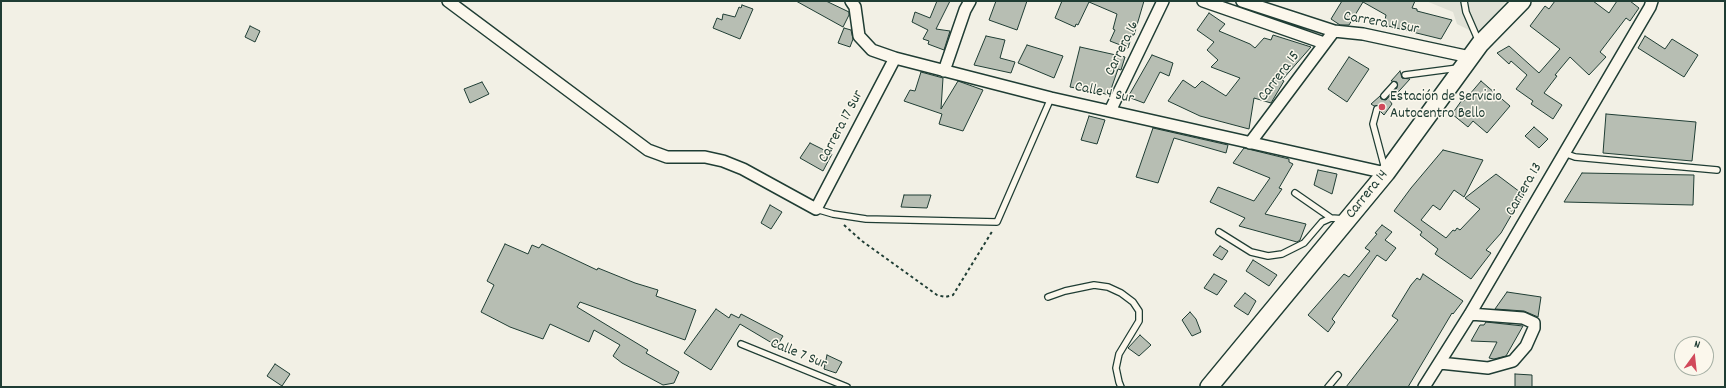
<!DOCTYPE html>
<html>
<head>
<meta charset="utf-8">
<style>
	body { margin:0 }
	#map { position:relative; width:1726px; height:388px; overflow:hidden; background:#f2f0e5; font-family:Dekko,sans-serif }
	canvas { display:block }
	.frame { position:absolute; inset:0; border:2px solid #1f3d34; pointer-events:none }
	.north { position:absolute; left:1674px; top:336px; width:40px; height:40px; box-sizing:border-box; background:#fbf7ec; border:1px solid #a3ada2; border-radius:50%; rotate:15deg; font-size:11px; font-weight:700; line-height:16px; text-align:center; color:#1f3d34 }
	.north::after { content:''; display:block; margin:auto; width:14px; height:18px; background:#d1495b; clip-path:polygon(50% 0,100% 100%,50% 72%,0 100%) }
</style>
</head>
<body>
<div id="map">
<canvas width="1726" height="388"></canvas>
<div class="frame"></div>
<div class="north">N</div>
</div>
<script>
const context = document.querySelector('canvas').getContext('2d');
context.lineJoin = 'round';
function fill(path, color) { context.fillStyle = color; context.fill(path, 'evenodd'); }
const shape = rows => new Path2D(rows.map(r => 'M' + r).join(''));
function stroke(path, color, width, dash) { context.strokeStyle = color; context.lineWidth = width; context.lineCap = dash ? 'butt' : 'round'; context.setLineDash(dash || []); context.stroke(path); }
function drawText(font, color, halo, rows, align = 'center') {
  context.font = font + ' Dekko,sans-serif'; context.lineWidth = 3; context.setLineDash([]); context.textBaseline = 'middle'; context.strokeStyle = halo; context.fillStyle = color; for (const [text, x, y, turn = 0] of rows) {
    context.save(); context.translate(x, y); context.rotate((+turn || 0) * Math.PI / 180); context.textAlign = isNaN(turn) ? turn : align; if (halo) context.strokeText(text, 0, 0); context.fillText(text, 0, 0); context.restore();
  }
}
const built = shape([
	[1426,1,1506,1,1479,35,1457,24,1453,12]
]);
const building = shape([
	[796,1,826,1,849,12,849,15,843,27,796,1],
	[937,1,950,1,936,29,950,31,944,50,928,44,929,41,923,39,928,30,912,22,915,12,930,18,937,1],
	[996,1,1027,1,1017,30,989,20,996,1],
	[1062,1,1144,1,1134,35,1132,35,1128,48,1110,41,1115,30,1113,29,1117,14,1089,2,1078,25,1076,24,1075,27,1055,18,1062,1],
	[1342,1,1415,1,1412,8,1417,9,1417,11,1452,20,1441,39,1384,25,1386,15,1363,2,1349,25,1340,25,1331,19,1342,1],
	[1555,1,1593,1,1609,13,1617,1,1630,1,1639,8,1630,21,1626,18,1600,52,1606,57,1589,75,1570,57,1555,75,1557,76,1544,93,1562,105,1553,119,1531,104,1533,101,1516,89,1527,75,1511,61,1509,64,1497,53,1509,46,1539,73,1560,49,1530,26,1545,6,1549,9,1555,1],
	[742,5,753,9,740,39,713,28,717,18,722,20,723,14,735,17,739,7,741,8,742,5],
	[1209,13,1225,24,1219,31,1250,44,1255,48,1264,38,1271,40,1273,35,1311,47,1282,80,1284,81,1271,103,1254,98,1249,129,1200,116,1168,101,1183,80,1195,88,1202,81,1226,96,1240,78,1211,67,1218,60,1207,50,1214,42,1197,30,1209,13],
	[250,26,260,31,255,42,245,37,250,26],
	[844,28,851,30,853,39,850,47,838,43,844,28],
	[986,36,1005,40,1000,58,1015,62,1011,73,974,65,986,36],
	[1645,36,1665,49,1672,39,1698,55,1684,77,1638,48,1645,36],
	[1027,45,1063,56,1054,78,1018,63,1027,45],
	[1080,47,1125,57,1121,70,1118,69,1109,95,1088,89,1087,90,1070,87,1080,47],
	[1152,55,1173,63,1169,76,1160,72,1144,103,1128,97,1152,55],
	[1349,57,1369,69,1347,102,1328,89,1349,57],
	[1400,71,1402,78,1410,79,1390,101,1392,104,1384,115,1381,112,1380,106,1374,106,1371,104,1380,96,1381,99,1386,100,1397,88,1397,82,1391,81,1400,71],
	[921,72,943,78,941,109,958,81,983,90,963,131,939,124,942,114,904,101,910,90,915,91,921,72],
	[1481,81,1510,106,1487,133,1473,121,1468,127,1452,114,1462,100,1464,101,1481,81],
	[482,82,489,94,470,103,464,89,482,82],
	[1606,114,1696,122,1692,161,1603,153,1606,114],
	[1089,116,1105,120,1097,144,1081,140,1089,116],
	[1534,127,1548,139,1539,148,1525,136,1534,127],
	[1153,128,1228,145,1226,153,1174,138,1158,183,1136,177,1153,128],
	[810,143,832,154,823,171,800,158,810,143],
	[1244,148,1289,159,1289,162,1293,164,1279,188,1282,189,1265,214,1306,224,1300,240,1297,242,1239,226,1245,218,1210,202,1218,187,1254,201,1270,178,1233,163,1244,148],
	[1443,150,1483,160,1464,197,1454,190,1440,210,1433,205,1421,220,1446,238,1453,230,1455,231,1457,228,1460,230,1480,209,1465,198,1496,174,1524,195,1511,213,1512,214,1501,233,1486,250,1491,253,1471,279,1435,254,1438,249,1420,235,1422,232,1394,211,1411,188,1443,150],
	[1318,170,1337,174,1332,194,1314,185,1318,170],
	[1582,173,1694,175,1693,205,1564,202,1582,173],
	[904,195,931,195,927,208,901,207,904,195],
	[770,205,782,212,771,229,761,223,770,205],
	[1382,225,1392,232,1385,240,1396,248,1386,261,1377,255,1332,319,1335,322,1328,332,1308,315,1344,274,1349,277,1370,251,1365,248,1377,234,1375,233,1382,225],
	[505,244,528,254,532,245,539,248,542,244,597,270,598,268,635,283,658,290,656,296,696,310,685,340,580,302,577,307,648,350,646,353,679,372,674,383,663,385,622,363,613,356,620,345,594,330,589,342,550,324,543,339,510,327,481,312,494,285,487,281,505,244],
	[1220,246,1228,251,1222,260,1213,255,1220,246],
	[1253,260,1277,275,1269,286,1246,271,1253,260],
	[1214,274,1227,281,1217,295,1204,288,1214,274],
	[1423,274,1463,301,1453,314,1452,313,1408,387,1346,387,1398,320,1392,316,1411,285,1417,278,1420,280,1423,274],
	[1507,292,1541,297,1538,317,1524,311,1495,309,1507,292],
	[1245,293,1256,301,1248,315,1234,306,1245,293],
	[716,309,729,318,731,314,739,318,741,314,783,336,777,346,740,324,711,370,684,353,716,309],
	[1190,312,1196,319,1201,332,1192,336,1182,320,1190,312],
	[1486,322,1523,326,1506,356,1494,359,1489,358,1497,342,1471,341,1480,325,1484,325,1486,322],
	[1140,335,1151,345,1139,356,1128,348,1140,335],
	[827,355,842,362,836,373,824,369,827,355],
	[275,364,290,374,282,386,267,376,275,364],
	[1515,374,1532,375,1532,387,1515,387,1515,374]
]);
const path = shape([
	[844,225,862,241,937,295,945,297,953,295,993,230]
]);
const lane = shape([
	[1464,1,1466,12,1479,42],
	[1405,75,1458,68],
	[1384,96,1394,85],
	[1377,109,1373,124,1385,169],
	[1564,153,1575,157,1717,170],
	[1295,193,1331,218],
	[816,209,833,214,866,219,997,222,1051,98],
	[1219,232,1251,252,1268,256,1282,254,1304,243,1322,222,1331,218,1345,219],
	[1048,297,1065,291,1094,285,1108,287,1121,293,1133,302,1139,311,1139,321,1119,354,1116,368,1119,382,1121,387],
	[741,344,847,387],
	[1328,387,1338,375]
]);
const street = shape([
	[448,1,648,150,667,157,705,157,723,161,743,169,816,209,895,58],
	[851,1,855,7,859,36,872,50,895,58,1051,98,1386,173],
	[1203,1,1324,43],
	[1242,1,1334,31,1363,34,1470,57],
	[944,71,965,10,970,1],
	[1110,111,1163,1],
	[1250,143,1334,31],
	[1440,363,1488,368,1513,361,1526,346,1534,328,1534,323,1523,318,1470,314],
	[1424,387,1470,314,1650,7,1652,1]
]);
const primary = shape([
	[1209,387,1386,173,1480,44,1522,1]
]);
const markers = [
	[1382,107,4,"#d1495b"]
];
const streetNames = [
	["Carrera 4 Sur",1381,24,10],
	["Carrera 16",1123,49,-64],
	["Carrera 15",1280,77,-53],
	["Calle 4 Sur",1104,94,12],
	["Carrera 17 Sur",842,127,-62],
	["Carrera 13",1525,190,-60],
	["Carrera 14",1368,195,-51],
	["Calle 7 Sur",798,355,22]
];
const poiNames = [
	["Estación de Servicio",1390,98],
	["Autocentro Bello",1390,115]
];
fill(built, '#e0e1d6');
fill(building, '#b7beb3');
stroke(building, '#1f3d34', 1);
stroke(lane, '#1f3d34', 8);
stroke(street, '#1f3d34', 14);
stroke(primary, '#1f3d34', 20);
stroke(path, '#1f3d34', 2, [3, 3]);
stroke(lane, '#fbf7ec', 5.5);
stroke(street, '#fbf7ec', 11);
stroke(primary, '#fbf7ec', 17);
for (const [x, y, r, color] of markers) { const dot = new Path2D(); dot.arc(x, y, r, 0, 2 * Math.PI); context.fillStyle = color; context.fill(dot); stroke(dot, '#fbf7ec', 1.5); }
drawText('15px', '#1f3d34', '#fbf7ec', streetNames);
drawText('15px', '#1f3d34', '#fbf7ec', poiNames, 'left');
</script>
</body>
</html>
